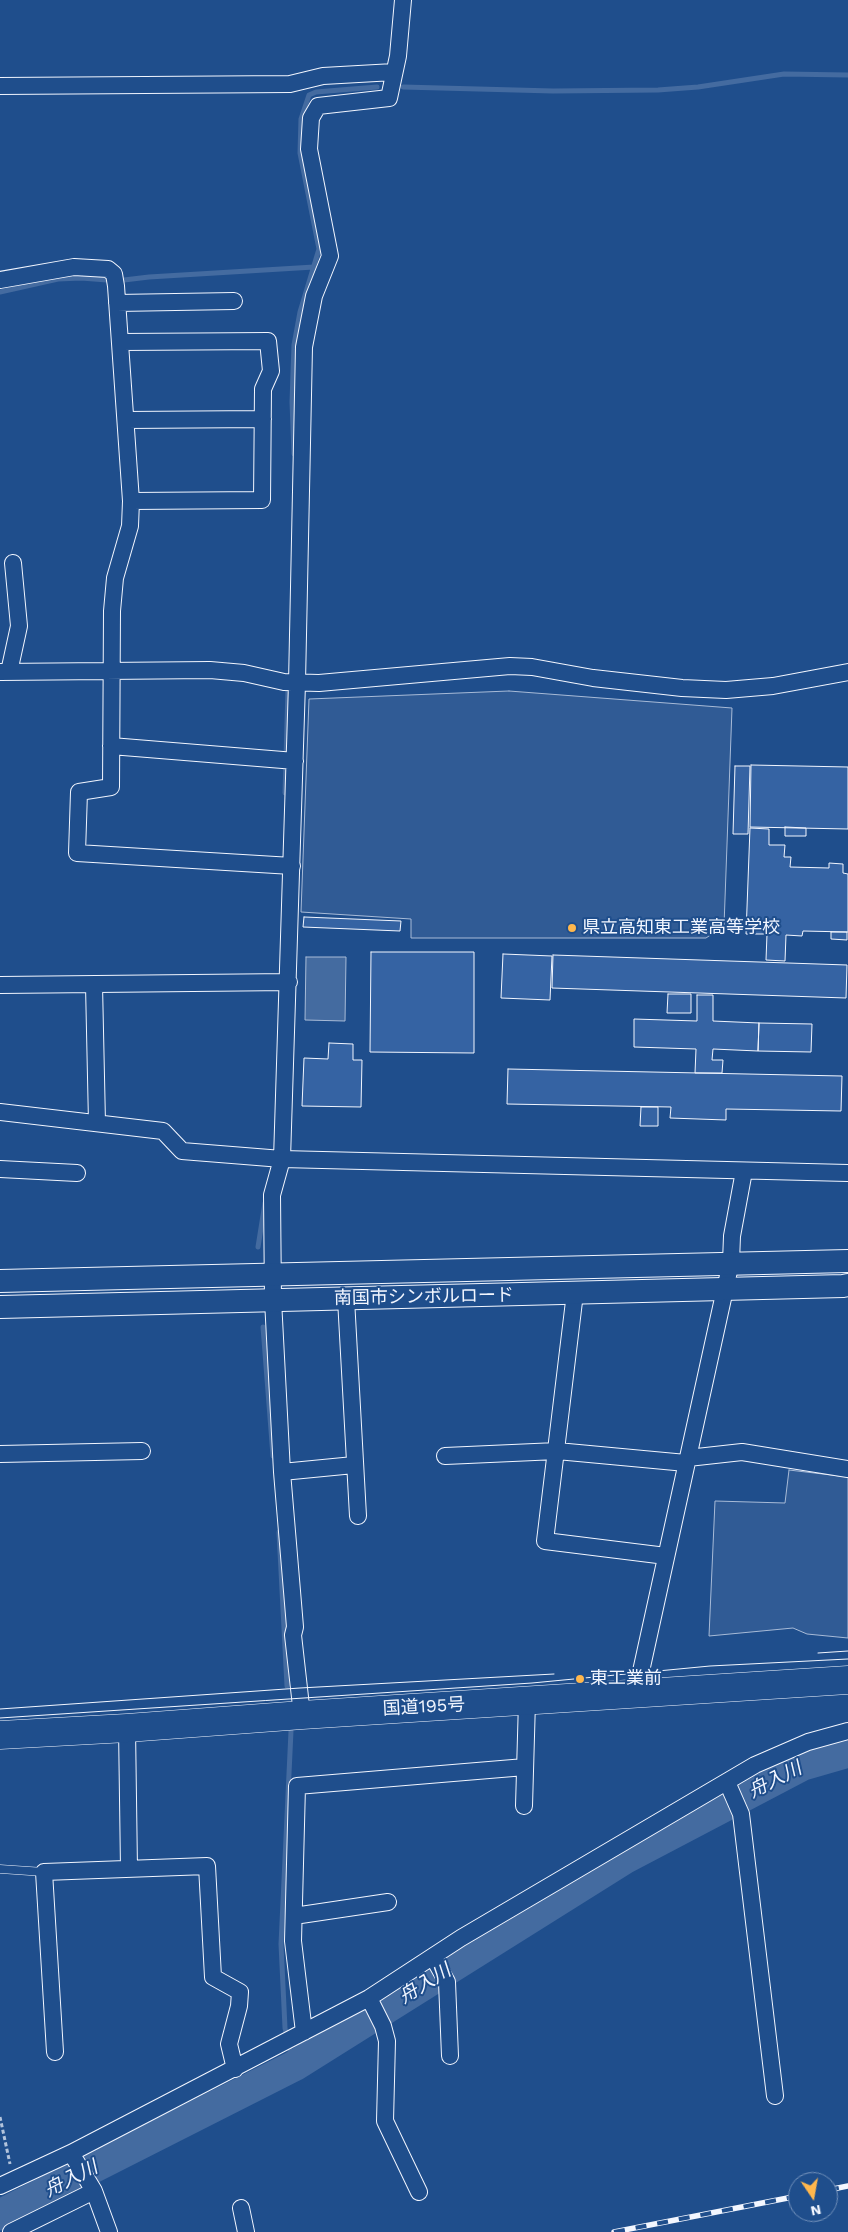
<!DOCTYPE html>
<html>
<head>
<meta charset="utf-8">
<style>
	body { margin:0 }
	#map { position:relative; width:848px; height:2232px; overflow:hidden; background:#1f4e8c; font-family:"Work Sans",sans-serif }
	canvas { display:block }
	.north { position:absolute; left:788px; top:2172px; width:50px; height:50px; box-sizing:border-box; background:#1f4e8c; border:1px solid #7391ba; border-radius:50%; rotate:168deg; font-size:14px; font-weight:700; line-height:20px; text-align:center; color:#f2f6ff }
	.north::after { content:''; display:block; margin:auto; width:18px; height:22px; background:#ffb74d; clip-path:polygon(50% 0,100% 100%,50% 72%,0 100%) }
</style>
</head>
<body>
<div id="map">
<canvas width="848" height="2232"></canvas>
<div class="north">N</div>
</div>
<script>
const context = document.querySelector('canvas').getContext('2d');
context.lineJoin = 'round';
function fill(path, color) { context.fillStyle = color; context.fill(path, 'evenodd'); }
const shape = rows => new Path2D(rows.map(r => 'M' + r).join(''));
function stroke(path, color, width, dash) { context.strokeStyle = color; context.lineWidth = width; context.lineCap = dash ? 'butt' : 'round'; context.setLineDash(dash || []); context.stroke(path); }
function drawText(font, color, halo, rows, align = 'center') {
  context.font = font + ' "Work Sans","Noto Sans JP",sans-serif'; context.lineWidth = 4; context.setLineDash([]); context.textBaseline = 'middle'; context.strokeStyle = halo; context.fillStyle = color; for (const [text, x, y, turn = 0] of rows) {
    context.save(); context.translate(x, y); context.rotate((+turn || 0) * Math.PI / 180); context.textAlign = isNaN(turn) ? turn : align; if (halo) context.strokeText(text, 0, 0); context.fillText(text, 0, 0); context.restore();
  }
}
const built = shape([
	[509,691,732,708,724,926,706,938,411,938,411,919,301,912,309,699,509,691],
	[789,1470,848,1477,848,1638,807,1634,793,1628,709,1636,715,1501,785,1503,789,1470]
]);
const water = shape([
	[306,957,346,957,345,1021,305,1020,306,957]
]);
const stream = shape([
	[403,87,553,91,658,90,698,87,784,74,848,75],
	[124,280,149,277,314,267],
	[0,292,58,279,81,278,107,280],
	[294,454,292,402,294,345,300,312,319,249,300,153,301,119,309,95,316,92,377,87],
	[285,793,288,688],
	[258,1247,265,1203],
	[263,1327,273,1456],
	[279,1532,287,1686],
	[291,1731,281,1944,285,2028,294,2066]
]);
const river = shape([
	[0,2215,294,2066,624,1859,803,1765,848,1752]
]);
const building = shape([
	[751,765,848,767,848,829,750,827,751,765],
	[735,766,750,766,748,834,733,834,735,766],
	[785,827,806,828,806,836,785,836,785,827],
	[750,828,769,829,769,845,785,845,784,857,791,857,790,867,829,868,829,863,843,864,843,873,848,874,848,932,803,931,802,936,786,935,785,961,766,960,767,934,746,934,750,828],
	[304,917,401,921,400,931,303,927,304,917],
	[831,932,847,932,847,940,831,939,831,932],
	[371,952,474,952,474,1053,370,1052,371,952],
	[503,954,552,956,550,1000,501,998,503,954],
	[553,955,847,965,846,998,552,988,553,955],
	[668,994,691,994,691,1013,667,1013,668,994],
	[697,995,713,995,713,1021,759,1023,758,1051,713,1049,712,1060,723,1060,722,1073,695,1073,696,1049,634,1047,634,1019,697,1021,697,995],
	[759,1023,812,1024,811,1052,758,1051,759,1023],
	[329,1043,353,1044,353,1060,362,1060,361,1107,302,1106,304,1058,328,1059,329,1043],
	[508,1069,842,1076,841,1111,726,1109,726,1120,670,1118,671,1107,507,1104,508,1069],
	[641,1107,658,1107,658,1126,640,1126,641,1107]
]);
const path = shape([
	[0,2117,10,2164]
]);
const lane = shape([
	[0,1869,44,1872]
]);
const street = shape([
	[0,86,290,84,323,76,394,72],
	[0,280,74,267,108,269,114,274,116,286,131,501,130,526,115,578,112,611,111,787,79,792,77,853,292,866],
	[117,303,234,301],
	[121,342,268,341,271,371,263,389,262,500,131,501],
	[126,420,263,419],
	[0,672,210,670,244,673,284,682,319,683,510,666,532,667,593,678,682,688,726,690,773,686,848,672],
	[9,672,19,626,13,563],
	[111,746,295,761],
	[0,985,289,982],
	[94,985,97,1123],
	[0,1112,163,1131,182,1151,282,1159,848,1173],
	[0,1169,77,1173],
	[575,1293,545,1541,666,1556],
	[346,1299,358,1516],
	[0,1454,142,1451],
	[445,1456,557,1451,686,1463],
	[688,1458,742,1452,848,1469],
	[282,1472,354,1465],
	[636,1694,731,1262,732,1236,744,1171],
	[302,1715,293,1635,295,1627,282,1472,273,1300,272,1195,282,1159,297,683,304,347,314,296,330,256,309,149,311,118,318,106,389,98,398,56,403,0],
	[127,1728,129,1869],
	[727,1782,741,1814,775,2096],
	[524,1806,527,1701],
	[294,1916,388,1902],
	[433,1957,447,1982,450,2056],
	[369,1998,383,2026,387,2041,385,2121,419,2192],
	[304,2032,293,1941,297,1786,525,1767],
	[55,2052,44,1872,207,1866,213,1977,240,1992,239,2006,229,2044,235,2069],
	[0,2186,71,2153,369,1998,461,1938,755,1765,808,1742,848,1731],
	[94,2191,109,2232],
	[241,2208,246,2232],
	[11,2232,94,2191,71,2153]
]);
const secondary = shape([
	[0,1281,848,1261],
	[0,1307,843,1286,848,1285]
]);
const highway = shape([
	[0,1735,127,1728,302,1715,848,1680]
]);
const tram = shape([
	[818,1653,848,1651],
	[0,1709,300,1688,554,1674],
	[0,1718,532,1683,710,1666,848,1659]
]);
const rail = shape([
	[828,2190,848,2186],
	[614,2232,798,2196]
]);
const markers = [
	[572,928,5,"#ffb74d"],
	[580,1679,5,"#ffb74d"]
];
const poiNames = [
	["県立高知東工業高等学校",582,928],
	["東工業前",590,1679]
];
const streetNames = [
	["南国市シンボルロード",424,1297,-1],
	["国道195号",424,1707,-3]
];
const waterNames = [
	["舟入川",775,1780,-27],
	["舟入川",425,1984,-32],
	["舟入川",71,2179,-27]
];
fill(built, '#305b95');
stroke(built, '#a8bbd7', 1);
fill(water, '#446ba0');
stroke(water, '#a8bbd7', 1);
stroke(stream, '#446ba0', 5);
stroke(river, '#446ba0', 31);
fill(building, '#3563a3');
stroke(building, '#f2f6ff', 1);
stroke(lane, '#f2f6ff', 9);
stroke(street, '#f2f6ff', 18);
stroke(secondary, '#f2f6ff', 24);
stroke(highway, '#f2f6ff', 29);
stroke(path, '#b3c4dc', 3, [4, 2.5]);
stroke(lane, '#1f4e8c', 8);
stroke(street, '#1f4e8c', 16);
stroke(secondary, '#1f4e8c', 22);
stroke(highway, '#1f4e8c', 28);
stroke(tram, '#f2f6ff', 1);
stroke(rail, '#f2f6ff', 5.5);
stroke(rail, '#1f4e8c', 4, [11]);
for (const [x, y, r, color] of markers) { const dot = new Path2D(); dot.arc(x, y, r, 0, 2 * Math.PI); context.fillStyle = color; context.fill(dot); stroke(dot, '#1f4e8c', 2); }
drawText('18px', '#f2f6ff', '#1f4e8c', poiNames, 'left');
drawText('18px', '#f2f6ff', '#1f4e8c', streetNames);
drawText('italic 19px', '#f2f6ff', '#1f4e8c', waterNames);
</script>
</body>
</html>
